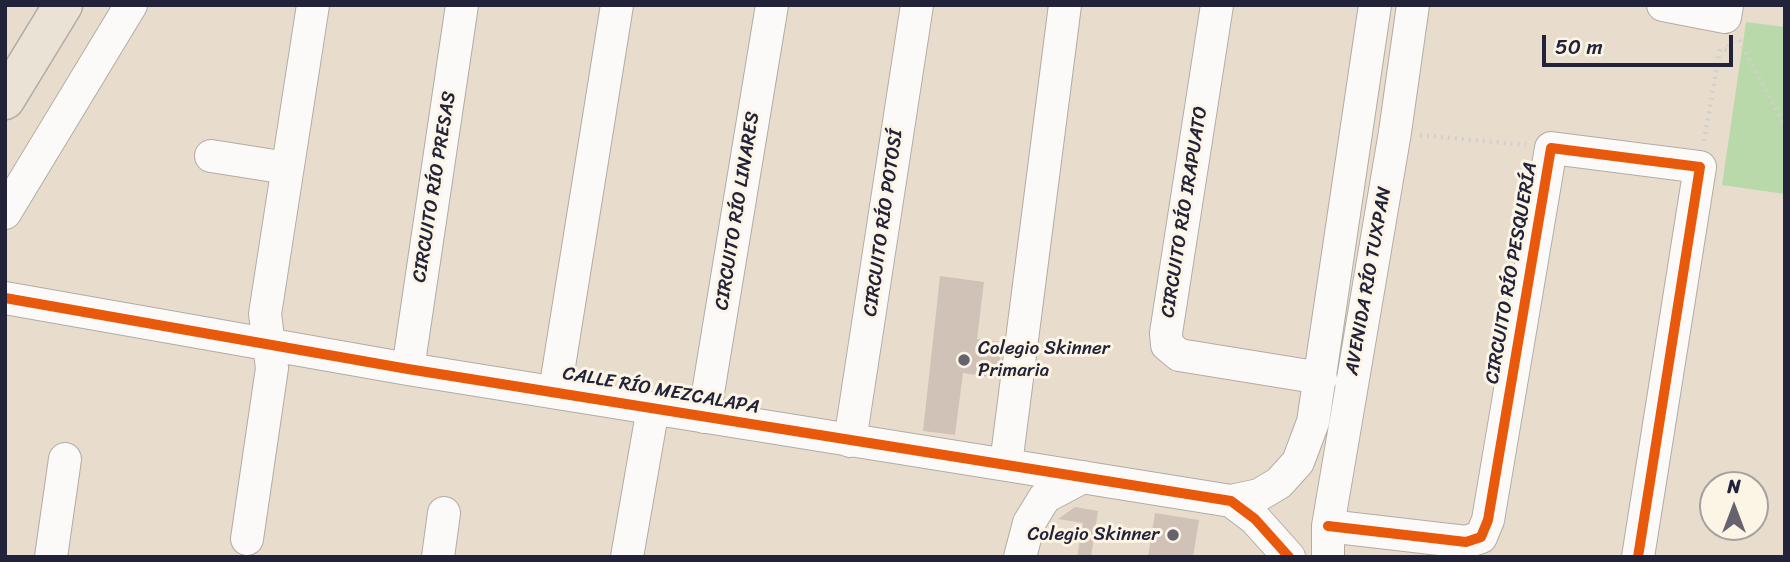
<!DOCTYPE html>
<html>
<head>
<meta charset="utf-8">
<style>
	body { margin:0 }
	#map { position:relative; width:1790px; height:562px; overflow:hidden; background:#e8ddcd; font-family:Sriracha,sans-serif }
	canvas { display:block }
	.frame { position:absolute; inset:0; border:7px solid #22223b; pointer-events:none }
	.north { position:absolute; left:1699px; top:471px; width:70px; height:70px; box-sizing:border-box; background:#fcf5e5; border:2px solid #a5a1a1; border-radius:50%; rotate:0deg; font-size:19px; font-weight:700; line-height:28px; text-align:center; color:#22223b }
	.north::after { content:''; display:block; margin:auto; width:24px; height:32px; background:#67636e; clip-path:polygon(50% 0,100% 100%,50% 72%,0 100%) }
	.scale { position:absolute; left:1542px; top:35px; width:191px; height:32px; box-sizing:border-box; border:4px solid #22223b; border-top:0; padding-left:9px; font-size:21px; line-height:24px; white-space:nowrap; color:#22223b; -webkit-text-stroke:5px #fcf5e5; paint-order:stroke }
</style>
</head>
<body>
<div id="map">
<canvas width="1790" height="562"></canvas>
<div class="frame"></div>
<div class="north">N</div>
<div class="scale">50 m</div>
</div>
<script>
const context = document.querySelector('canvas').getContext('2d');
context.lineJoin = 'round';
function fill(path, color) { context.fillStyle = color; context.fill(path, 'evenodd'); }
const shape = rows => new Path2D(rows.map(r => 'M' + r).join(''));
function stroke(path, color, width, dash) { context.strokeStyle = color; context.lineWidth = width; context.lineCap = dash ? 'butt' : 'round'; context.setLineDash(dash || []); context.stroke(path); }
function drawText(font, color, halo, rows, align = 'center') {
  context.font = font + ' Sriracha,sans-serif'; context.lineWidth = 6; context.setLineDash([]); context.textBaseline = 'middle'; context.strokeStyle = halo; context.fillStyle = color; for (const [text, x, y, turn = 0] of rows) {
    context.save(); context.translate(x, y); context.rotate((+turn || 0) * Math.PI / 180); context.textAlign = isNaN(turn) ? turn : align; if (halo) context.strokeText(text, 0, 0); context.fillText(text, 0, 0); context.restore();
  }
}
const green = shape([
	[1746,22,1785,27,1785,194,1722,185]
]);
const building = shape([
	[940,276,984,282,977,339,1002,342,998,378,963,373,955,435,923,431],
	[1075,507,1098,511,1091,557,1077,557,1083,523,1058,519],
	[1155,513,1199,520,1193,557,1148,557]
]);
const path = shape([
	[1739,40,1785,126],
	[1420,135,1526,145],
	[1704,141,1720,49,1728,50,1729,44]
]);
const minor = shape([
	[1217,5,1166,333,1167,345,1179,355,1321,378],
	[1663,5,1725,17,1727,5],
	[211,156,287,168],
	[5,213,131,5],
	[5,298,408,369,1231,501,1255,519,1289,557],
	[408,369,462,5],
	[555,391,617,5],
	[704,417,772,5],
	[850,441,917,5],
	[1006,464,1065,5],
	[1231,501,1259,495,1279,483,1298,462,1313,422,1375,5],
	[1328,526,1466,542,1481,537,1488,520,1551,148,1700,167,1638,557],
	[247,539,272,368,265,314,313,5],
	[51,557,65,459],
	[438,557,444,513],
	[627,557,653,408],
	[1020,557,1029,523,1045,497,1083,477],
	[1328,557,1328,526,1395,132,1413,5]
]);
const major = shape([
	[5,100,63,5]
]);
const cycleway = shape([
	[5,298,408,369,1231,501,1255,519,1289,557],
	[1328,526,1466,542,1481,537,1488,520,1551,148,1700,167,1638,557]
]);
const markers = [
	[964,360,7,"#67636e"],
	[1173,535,7,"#67636e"]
];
const streetNames = [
	["CIRCUITO RÍO PRESAS",435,187,-81],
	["CIRCUITO RÍO LINARES",738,211,-81],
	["CIRCUITO RÍO IRAPUATO",1185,212,-81],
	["CIRCUITO RÍO POTOSÍ",884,223,-82],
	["CIRCUITO RÍO PESQUERÍA",1512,273,-80],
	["AVENIDA RÍO TUXPAN",1369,281,-80],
	["CALLE RÍO MEZCALAPA",661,391,10]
];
const poiNames = [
	["Colegio Skinner",978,349],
	["Primaria",978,371],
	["Colegio Skinner",1159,535,"right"]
];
fill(green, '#b9d9ab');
fill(building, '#d1c2b8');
stroke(minor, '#b2aca4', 34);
stroke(major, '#b2aca4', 41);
stroke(path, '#d2cfcd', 4.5, [2, 5]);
stroke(minor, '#fcfaf8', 32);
stroke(major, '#ebe2d6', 38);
stroke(cycleway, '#e8590c', 10);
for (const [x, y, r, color] of markers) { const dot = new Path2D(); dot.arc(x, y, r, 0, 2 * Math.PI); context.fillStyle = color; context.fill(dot); stroke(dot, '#fcf5e5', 2.5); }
drawText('19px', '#22223b', '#fcf5e5', streetNames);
drawText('19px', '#22223b', '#fcf5e5', poiNames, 'left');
</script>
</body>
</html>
